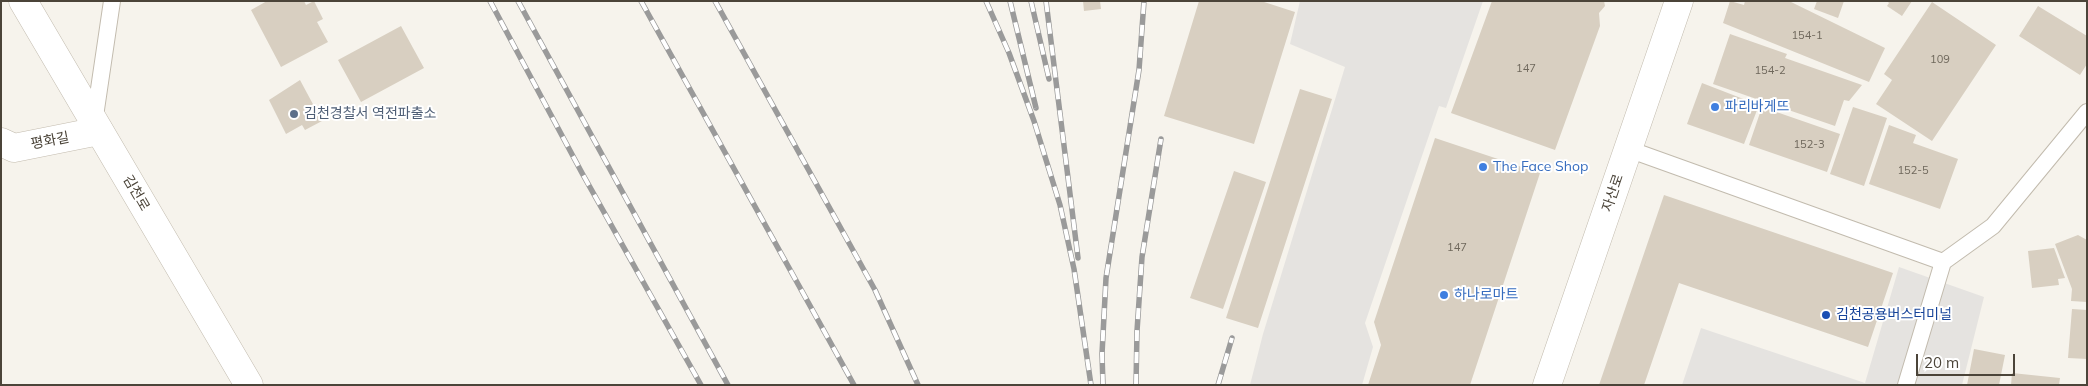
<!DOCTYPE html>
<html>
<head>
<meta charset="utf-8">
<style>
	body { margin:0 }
	#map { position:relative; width:2088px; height:386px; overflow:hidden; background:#f6f3ec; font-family:Mulish,sans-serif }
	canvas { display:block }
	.frame { position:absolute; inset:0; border:2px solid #4b4439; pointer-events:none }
	.scale { position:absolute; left:1916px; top:354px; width:99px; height:22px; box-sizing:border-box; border:2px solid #4b4439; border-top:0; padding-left:6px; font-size:15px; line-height:18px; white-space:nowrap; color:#4b4439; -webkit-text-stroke:4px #fff; paint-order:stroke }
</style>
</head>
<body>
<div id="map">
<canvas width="2088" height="386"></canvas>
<div class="frame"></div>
<div class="scale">20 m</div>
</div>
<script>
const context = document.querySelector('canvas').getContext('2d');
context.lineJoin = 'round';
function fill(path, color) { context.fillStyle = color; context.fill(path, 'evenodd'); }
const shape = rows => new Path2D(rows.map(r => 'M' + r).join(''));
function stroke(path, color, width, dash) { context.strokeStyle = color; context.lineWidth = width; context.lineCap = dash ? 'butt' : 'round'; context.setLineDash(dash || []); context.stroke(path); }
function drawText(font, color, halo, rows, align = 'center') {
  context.font = font + ' Mulish,"Noto Sans KR",sans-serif'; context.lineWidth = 4; context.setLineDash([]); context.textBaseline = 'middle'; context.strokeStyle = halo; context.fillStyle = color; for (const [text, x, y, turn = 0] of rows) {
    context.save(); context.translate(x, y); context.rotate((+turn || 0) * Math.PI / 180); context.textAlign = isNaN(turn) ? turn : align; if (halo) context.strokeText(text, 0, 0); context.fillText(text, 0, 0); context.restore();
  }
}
const parking = shape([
	[1300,1,1483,1,1446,108,1439,106,1365,323,1373,347,1362,385,1250,385,1263,334,1345,67,1290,44],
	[1899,267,1984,297,1962,385,1682,385,1701,328,1865,383]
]);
const building = shape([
	[267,1,304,1,306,5,314,1,323,19,317,22,328,42,281,67,251,10],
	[1083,1,1100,1,1101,9,1084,11],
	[1199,1,1261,1,1295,12,1254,144,1164,116],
	[1492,1,1604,1,1605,6,1599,13,1600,26,1555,150,1451,113],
	[1730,1,1744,5,1745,1,1789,1,1885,48,1869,82,1723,23],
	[1817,1,1844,1,1838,18,1814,9],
	[1887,1,1912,1,1902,16,1887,6,1889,3],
	[1932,2,1996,45,1932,141,1876,104,1892,80,1884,74],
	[2038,6,2087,36,2087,64,2080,75,2019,36],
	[401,26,424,68,361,102,338,60],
	[1730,34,1787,54,1785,58,1862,85,1849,101,1844,100,1835,126,1713,84],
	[300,80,322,121,305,130,302,125,286,134,269,100],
	[1702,83,1759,105,1744,144,1687,124],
	[1300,89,1332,99,1258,328,1226,318],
	[1762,107,1840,134,1827,172,1749,145],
	[1853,107,1887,118,1864,186,1830,174],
	[1889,125,1916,135,1913,143,1958,159,1940,209,1869,184],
	[1435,138,1540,173,1470,385,1368,385,1381,345,1374,322],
	[1234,171,1266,182,1223,309,1190,298],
	[1664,195,1893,273,1868,347,1679,283,1644,385,1599,385],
	[2078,235,2087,240,2087,302,2071,301,2072,289,2055,244],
	[2054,248,2065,278,2058,279,2059,285,2032,288,2028,251],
	[2072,309,2087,310,2087,359,2068,358],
	[1974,349,2005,355,1999,385,1967,385],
	[2012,373,2060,378,2059,385,2011,385]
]);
const service = shape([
	[94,123,112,1],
	[1628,149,1943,262,1906,385],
	[1943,262,1993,226,2087,112]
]);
const minor = shape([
	[1,142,14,148,99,131]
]);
const tertiary = shape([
	[23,1,249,385],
	[1547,385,1679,1]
]);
const rail = shape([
	[490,1,582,173,701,385],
	[518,1,728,385],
	[641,1,854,385],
	[715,1,875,290,918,385],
	[986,1,1009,53,1034,121,1060,205,1074,269,1091,385],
	[1010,1,1036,108],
	[1031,1,1049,79],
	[1046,1,1078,258],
	[1103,385,1102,354,1106,278,1139,70,1144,1],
	[1136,385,1137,331,1142,257,1161,139],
	[1218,385,1232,338]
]);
const markers = [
	[1715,107,5,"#3f7fe0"],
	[294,114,5,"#5c6f8a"],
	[1483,167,5,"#3f7fe0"],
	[1444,295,5,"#3f7fe0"],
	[1826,315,5,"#1a4fb4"]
];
const numberNames = [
	["154-1",1807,36],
	["109",1940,60],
	["147",1526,69],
	["154-2",1770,71],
	["152-3",1809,145],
	["152-5",1913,171],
	["147",1457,248]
];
const shopNames = [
	["파리바게뜨",1725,107],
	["The Face Shop",1493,167],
	["하나로마트",1454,295]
];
const serviceNames = [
	["김천경찰서 역전파출소",304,114]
];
const streetNames = [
	["평화길",50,141,-11],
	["김천로",136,193,60],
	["자산로",1613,193,-71]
];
const transitNames = [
	["김천공용버스터미널",1836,315]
];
fill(parking, '#e5e3e0');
fill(building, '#d8cfc1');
stroke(service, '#c2bbae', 18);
stroke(minor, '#c2bbae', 29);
stroke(tertiary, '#c2bbae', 29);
stroke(service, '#fff', 16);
stroke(minor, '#fff', 28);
stroke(tertiary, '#fff', 28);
stroke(rail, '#9a9a9a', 5.5);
stroke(rail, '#fff', 4, [11]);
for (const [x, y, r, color] of markers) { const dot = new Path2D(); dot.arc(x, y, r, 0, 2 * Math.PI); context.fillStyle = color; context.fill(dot); stroke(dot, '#fff', 2); }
drawText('11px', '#6e675b', null, numberNames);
drawText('14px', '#366cbe', '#fff', shopNames, 'left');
drawText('14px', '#4e5e75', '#fff', serviceNames, 'left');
drawText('14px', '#4b4439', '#fff', streetNames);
drawText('14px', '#164399', '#fff', transitNames, 'left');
</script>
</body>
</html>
